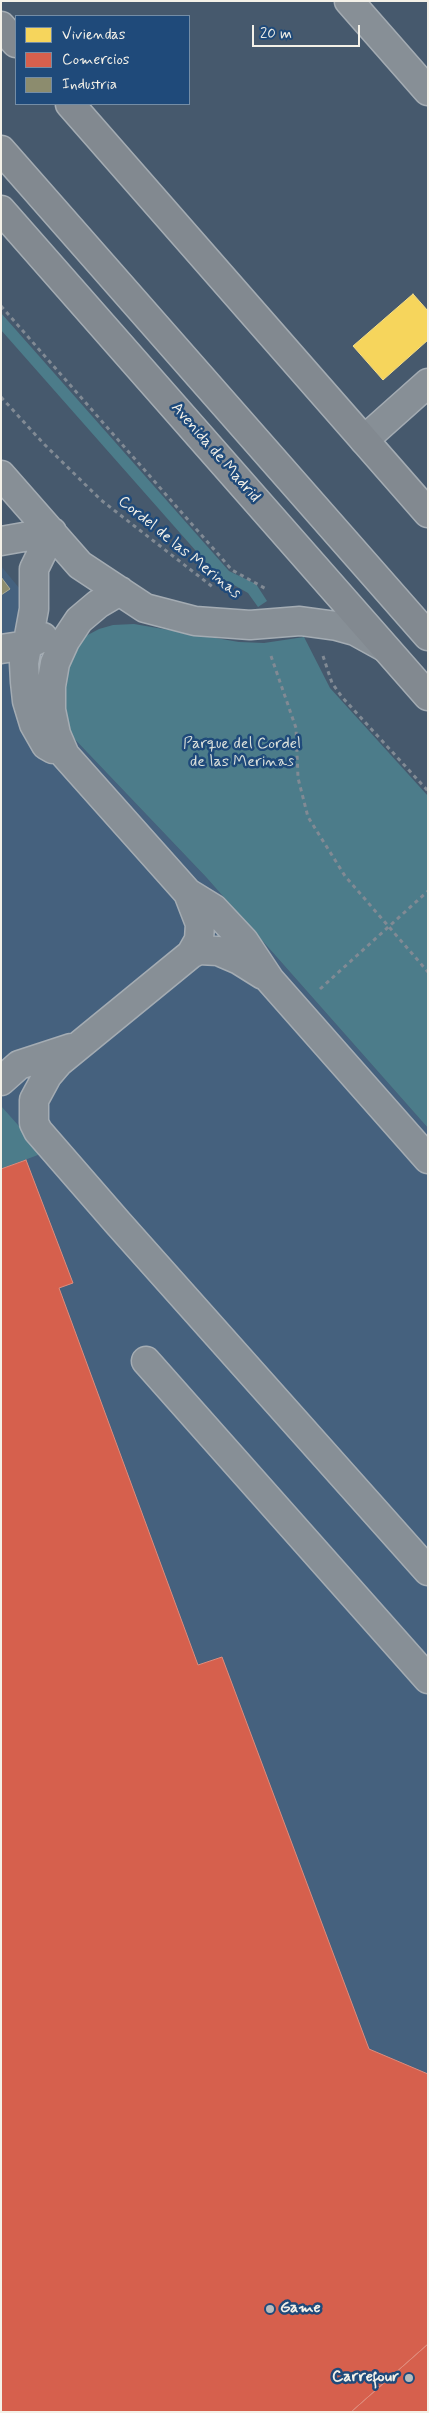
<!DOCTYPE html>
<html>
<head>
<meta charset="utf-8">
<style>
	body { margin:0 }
	#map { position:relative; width:429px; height:2413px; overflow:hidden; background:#46596d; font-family:Mynerve,sans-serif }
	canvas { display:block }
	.frame { position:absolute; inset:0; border:2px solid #f4f1e8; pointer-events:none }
	.legend { position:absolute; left:15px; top:15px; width:175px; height:90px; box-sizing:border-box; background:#1f4a7a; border:1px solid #748da6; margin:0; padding:6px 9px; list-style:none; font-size:15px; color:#f4f1e8 }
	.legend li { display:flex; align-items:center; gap:10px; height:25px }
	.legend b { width:25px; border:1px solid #748da6 }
	.scale { position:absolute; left:252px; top:25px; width:108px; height:22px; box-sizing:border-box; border:2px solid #f4f1e8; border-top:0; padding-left:6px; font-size:15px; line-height:18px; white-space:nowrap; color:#f4f1e8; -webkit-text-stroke:4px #1f4a7a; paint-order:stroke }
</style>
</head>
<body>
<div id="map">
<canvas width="429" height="2413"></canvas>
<div class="frame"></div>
<ul class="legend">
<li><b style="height:14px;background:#f6d55c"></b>Viviendas</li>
<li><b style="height:14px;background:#d6604d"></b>Comercios</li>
<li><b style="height:14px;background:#8c8c6e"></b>Industria</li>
</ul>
<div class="scale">20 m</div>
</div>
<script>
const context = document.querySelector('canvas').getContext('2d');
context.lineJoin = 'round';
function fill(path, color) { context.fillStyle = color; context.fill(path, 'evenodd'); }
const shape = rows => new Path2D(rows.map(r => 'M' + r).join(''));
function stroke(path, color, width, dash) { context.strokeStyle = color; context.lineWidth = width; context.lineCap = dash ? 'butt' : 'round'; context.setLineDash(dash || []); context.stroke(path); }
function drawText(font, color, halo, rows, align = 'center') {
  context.font = font + ' Mynerve,sans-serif'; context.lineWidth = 5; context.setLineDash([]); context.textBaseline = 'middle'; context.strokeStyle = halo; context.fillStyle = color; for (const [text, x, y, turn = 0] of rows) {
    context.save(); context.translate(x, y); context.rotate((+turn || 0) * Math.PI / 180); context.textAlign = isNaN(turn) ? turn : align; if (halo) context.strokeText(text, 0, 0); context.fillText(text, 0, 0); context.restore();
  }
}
const built = shape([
	[1,566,72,652,65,729,206,877,428,1128,428,2412,1,2412]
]);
const green = shape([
	[1,313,229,571,256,584,267,601,258,607,248,593,218,576,1,330],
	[134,624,239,642,264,643,304,637,330,688,428,796,428,1128,206,877,65,729,61,719,64,668,84,637,99,629,113,625],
	[1,1106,43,1153,1,1169]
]);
const homes = shape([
	[413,294,428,311,428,340,383,380,353,346,413,294]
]);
const shops = shape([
	[26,1160,73,1283,59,1288,198,1665,222,1657,369,2049,428,2074,428,2344,351,2412,1,2412,1,1169,26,1160],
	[428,2344,428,2412,351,2412,428,2344]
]);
const industry = shape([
	[1,577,10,589,1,595,1,577]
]);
const path = shape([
	[1,306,232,570,268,590],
	[1,397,43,443,101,500,214,588],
	[271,656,296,728,298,778,308,817,345,876,428,972],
	[323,656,332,683,342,697,428,791],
	[320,989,428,891]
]);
const minor = shape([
	[349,1,428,91],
	[364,440,428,383],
	[1,475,80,565,145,608,195,621,250,625,300,621,337,626,355,631,384,647],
	[52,532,34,569,34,609,24,663,25,682,27,701,34,724,46,745,53,749],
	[1,541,52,532],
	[120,591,98,604,79,620,65,641,55,663,51,686,51,710,56,734,65,755,188,893,200,924,199,940,191,954,59,1062,47,1076,34,1100,34,1123,38,1131,118,1223,428,1571],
	[1,649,27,645,43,637],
	[188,893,214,909,244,941,270,980,428,1159],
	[191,954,199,950,218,951,239,960,263,975],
	[1,1081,19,1065,71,1048],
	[146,1361,428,1679]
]);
const major = shape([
	[1,26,16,43],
	[70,104,428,513],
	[1,150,428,636],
	[1,210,428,696]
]);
const markers = [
	[270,2309,5,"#b7bcbd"],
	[409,2378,5,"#b7bcbd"]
];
const streetNames = [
	["Avenida de Madrid",215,453,49],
	["Cordel de las Merinas",179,548,39]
];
const parkNames = [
	["Parque del Cordel",242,745],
	["de las Merinas",242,763]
];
const poiNames = [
	["Game",280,2309],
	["Carrefour",399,2378,"right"]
];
fill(built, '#45617e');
fill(green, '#4c7c8a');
fill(homes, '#f6d55c');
stroke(homes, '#f5dd86', 1);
fill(shops, '#d6604d');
stroke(shops, '#df8c7c', 1);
fill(industry, '#8c8c6e');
stroke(industry, '#abaa93', 1);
stroke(minor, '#a4acb3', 31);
stroke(major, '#a4acb3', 31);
stroke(path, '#818a94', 3, [4, 4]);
stroke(minor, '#878f96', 28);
stroke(major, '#828990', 28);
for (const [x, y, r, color] of markers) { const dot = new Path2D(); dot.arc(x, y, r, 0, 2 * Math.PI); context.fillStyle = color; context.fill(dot); stroke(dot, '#1f4a7a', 2); }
drawText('16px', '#f4f1e8', '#1f4a7a', streetNames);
drawText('16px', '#dbe0db', '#1f4a7a', parkNames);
drawText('bold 16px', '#f4f1e8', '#1f4a7a', poiNames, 'left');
</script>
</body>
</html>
